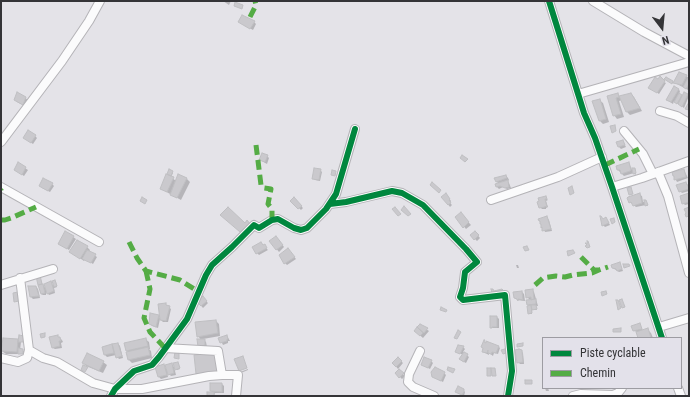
<!DOCTYPE html>
<html>
<head>
<meta charset="utf-8">
<style>
	body { margin:0 }
	#map { position:relative; width:690px; height:397px; overflow:hidden; background:#e4e3e8; font-family:"Roboto Condensed",sans-serif }
	canvas { display:block }
	.frame { position:absolute; inset:0; border:2px solid #343437; pointer-events:none }
	.legend { position:absolute; left:542px; top:337px; width:140px; height:52px; box-sizing:border-box; background:#e3e1ea; border:1px solid #9d9ca2; margin:0; padding:5px 7px; list-style:none; font-size:12px; color:#343437 }
	.legend li { display:flex; align-items:center; gap:8px; height:20px }
	.legend b { width:20px; border:1px solid #9d9ca2 }
	.north { position:absolute; left:642px; top:8px; width:40px; height:40px; -webkit-text-stroke:3px #e3e1ea; paint-order:stroke; rotate:164deg; font-size:11px; font-weight:700; line-height:16px; text-align:center; color:#343437 }
	.north::after { content:''; display:block; margin:auto; width:14px; height:18px; background:#343437; clip-path:polygon(50% 0,100% 100%,50% 72%,0 100%) }
</style>
</head>
<body>
<div id="map">
<canvas width="690" height="397"></canvas>
<div class="frame"></div>
<ul class="legend">
<li><b style="height:5px;background:#00873e"></b>Piste cyclable</li>
<li><b style="height:5px;background:#54ac45"></b>Chemin</li>
</ul>
<div class="north">N</div>
</div>
<script>
const context = document.querySelector('canvas').getContext('2d');
context.lineJoin = 'round';
function fill(path, color) { context.fillStyle = color; context.fill(path, 'evenodd'); }
const shape = rows => new Path2D(rows.map(r => 'M' + r).join(''));
function stroke(path, color, width, dash) { context.strokeStyle = color; context.lineWidth = width; context.lineCap = dash ? 'butt' : 'round'; context.setLineDash(dash || []); context.stroke(path); }
const shadow = shape([
	[223,1,231,1,229,5],
	[254,22,256,24,253,30,242,24],
	[686,76,689,78,688,90,675,83],
	[664,82,666,83,659,94,652,89],
	[678,89,680,91,679,94,683,97,685,94,689,96,684,108,674,101,673,104,667,100],
	[18,93,28,100,25,106,17,102],
	[617,94,620,97,631,94,634,97,642,111,630,115,627,112,622,100,619,101,624,117,617,119,614,115,608,97],
	[599,100,603,103,609,122,603,124,600,121],
	[35,136,37,138,33,144,27,140],
	[623,141,626,147,621,149,619,147],
	[267,156,269,158,267,164,260,160],
	[629,163,632,170,635,170,636,174,635,175,634,173,624,176,618,170],
	[19,164,28,170,24,176,15,170],
	[169,170,173,173,171,177,176,181,187,179,190,182,181,200,161,189,171,177,168,173],
	[320,170,322,172,320,181,315,180,313,178],
	[684,170,688,178,677,182,674,176],
	[506,176,508,178,509,180,507,181,509,183,511,188,507,189,503,187,499,189,497,187,499,184,496,181],
	[686,183,689,187,689,191,682,193,680,191],
	[52,184,54,186,50,192,42,188],
	[689,194,689,204,685,205,683,203],
	[640,195,642,196,643,202,646,201,648,206,646,206,646,205,636,207,630,202],
	[443,197,448,197,451,201,450,203,452,205,450,207],
	[545,197,548,200,546,201,548,207,546,208,546,209,542,209,540,207],
	[294,199,303,208,301,210,292,201],
	[461,214,471,225,466,229,456,217],
	[547,218,549,220,552,231,545,232,541,223],
	[608,221,610,225,605,227,603,225],
	[66,232,76,239,69,250,61,245],
	[475,232,480,238,477,241,471,235],
	[278,239,284,247,279,252,270,241],
	[261,243,268,250,259,255,257,253],
	[87,247,90,250,89,252,97,257,93,264,85,259,84,261,71,252],
	[290,252,296,259,287,265,285,263],
	[620,263,623,271,619,272,613,268],
	[516,265,518,265,519,268,517,268],
	[40,276,42,284,46,289,51,283,54,286,56,282,57,287,54,288,55,293,49,295,46,291,46,295,43,295,41,294,39,284],
	[36,287,38,289,40,298,33,299,31,297],
	[532,290,534,292,538,306,536,306,537,310,532,310,532,314,529,314,530,306,528,304,533,301,532,299,529,299,527,297],
	[522,292,524,294,525,301,517,300,515,297],
	[203,298,208,303,203,308,198,302],
	[165,304,171,309,168,322,163,322,160,319,158,328,152,326,150,324,158,316,160,318],
	[497,317,499,319,499,328,493,328,491,327],
	[216,321,219,324,220,336,203,339,206,342,207,347,201,348,201,340,198,336],
	[640,324,643,331,648,330,651,333,653,338,639,338,637,332,634,331],
	[420,325,429,331,423,338,415,331],
	[57,336,62,340,63,342,61,343,62,348,55,349,53,348],
	[227,336,230,341,228,341,228,343,223,345,220,339],
	[24,337,23,342,21,342,20,350,24,351,23,354,6,354,2,351,18,340,19,341],
	[145,339,149,342,150,349,149,349,151,351,152,358,132,363,129,360,129,353,127,351],
	[118,344,120,346,123,358,119,359,116,355,107,357,105,355,103,347],
	[498,346,500,348,498,354,494,353,493,356,489,353,489,355,485,353,483,351],
	[463,347,465,349,463,352,469,357,466,363,462,361,463,355,456,351],
	[521,351,523,353,524,364,520,364,518,362],
	[398,358,403,363,398,369,393,363],
	[431,361,433,363,430,369,422,365],
	[83,362,103,362,107,365,103,373,86,366],
	[178,363,180,369,177,370,174,367,176,375,171,376,167,372,168,377,161,379,159,377,157,367,163,366,168,370,171,364,176,369],
	[248,369,248,370,241,373,240,372],
	[399,370,405,376,402,379,396,373],
	[444,373,446,375,443,382,433,377],
	[222,384,224,386,224,393,215,393,214,396,208,396,213,393,211,391],
	[545,388,548,388,549,391,546,391],
	[463,390,465,392,464,396,456,392]
]);
const building = shape([
	[235,2,243,5,242,9,234,6,235,2],
	[242,15,255,21,250,29,238,22,242,15],
	[679,72,687,75,682,85,673,83,679,72],
	[660,76,665,81,657,93,648,88,655,77,658,79,660,76],
	[689,76,689,84,686,89,683,87,689,76],
	[666,77,673,81,672,84,664,79,666,77],
	[674,86,679,89,671,102,666,100,674,86],
	[17,92,26,97,23,105,14,100,17,92],
	[684,92,688,94,682,107,678,104,684,92],
	[618,93,619,97,616,98,621,114,613,116,607,96,618,93],
	[631,93,640,108,626,112,619,96,631,93],
	[679,93,682,95,677,104,674,102,679,93],
	[600,99,606,119,599,121,592,101,600,99],
	[689,102,689,110,685,109,689,102],
	[615,125,616,131,612,133,610,126,615,125],
	[28,130,36,135,31,143,23,138,28,130],
	[623,140,625,145,618,147,616,142,623,140],
	[262,153,268,155,265,162,259,160,262,153],
	[462,155,468,159,465,162,460,158,462,155],
	[18,162,26,167,22,175,14,170,18,162],
	[629,162,631,170,630,171,621,174,620,170,617,170,616,166,629,162],
	[314,168,321,169,319,180,312,179,314,168],
	[632,168,635,168,636,173,633,174,632,168],
	[169,169,173,171,171,176,167,174,169,169],
	[684,169,686,177,674,180,674,176,673,176,672,172,684,169],
	[332,170,336,171,335,176,331,175,332,170],
	[166,174,174,177,167,192,160,189,166,174],
	[178,174,187,178,177,198,170,195,178,174],
	[506,175,507,178,496,182,494,178,506,175],
	[43,178,53,183,48,191,39,186,43,178],
	[508,180,509,187,505,188,500,186,496,187,495,184,508,180],
	[432,182,441,190,439,193,430,185,432,182],
	[686,182,687,185,688,185,689,189,679,192,676,185,686,182],
	[572,186,574,193,570,195,568,188,572,186],
	[631,187,633,194,629,195,627,188,631,187],
	[446,193,450,199,449,200,451,203,448,205,441,197,446,193],
	[640,193,642,203,633,206,631,202,629,203,627,198,628,197,640,193],
	[689,193,689,202,682,204,680,196,689,193],
	[546,196,547,199,545,199,547,207,546,207,545,206,545,207,539,208,537,202,539,201,538,198,546,196],
	[142,197,147,200,145,204,140,201,142,197],
	[294,197,302,206,298,209,290,201,294,197],
	[644,200,646,200,648,205,645,206,644,200],
	[404,206,411,214,408,216,401,210,404,206],
	[228,207,245,223,247,220,251,225,240,232,220,215,228,207],
	[395,207,401,214,398,216,392,209,395,207],
	[689,207,689,216,686,217,685,214,686,213,684,209,689,207],
	[461,212,469,222,463,228,455,217,461,212],
	[547,216,551,229,542,231,542,227,541,228,541,224,540,224,540,221,539,221,538,219,547,216],
	[600,216,601,216,603,219,606,217,609,223,602,226,600,216],
	[614,218,615,222,612,224,610,219,614,218],
	[65,231,74,236,67,249,58,244,65,231],
	[475,231,479,235,474,240,470,235,475,231],
	[276,236,283,245,276,250,269,241,276,236],
	[77,240,88,246,80,259,69,252,77,240],
	[587,241,588,241,590,247,587,248,585,246,587,245,585,243,588,243,587,241],
	[261,242,263,245,265,244,267,248,256,254,252,247,261,242],
	[527,246,529,250,525,251,523,247,527,246],
	[288,248,295,257,284,264,279,255,288,248],
	[87,250,96,254,91,263,82,259,87,250],
	[573,250,575,253,568,256,567,251,573,250],
	[620,262,622,269,617,271,616,269,612,268,611,265,620,262],
	[623,264,629,264,630,266,624,268,623,264],
	[40,275,42,284,38,285,36,276,40,275],
	[55,280,57,286,54,287,52,281,55,280],
	[51,281,54,291,47,294,44,284,51,281],
	[43,284,45,293,41,294,38,285,43,284],
	[28,286,36,286,39,296,30,297,28,286],
	[491,289,493,289,494,291,502,289,503,290,492,293,491,289],
	[533,289,534,299,531,300,531,297,526,298,525,290,533,289],
	[522,291,523,300,518,299,518,301,517,299,514,298,513,292,522,291],
	[606,291,607,294,602,296,601,292,606,291],
	[18,292,19,301,14,302,13,293,18,292],
	[203,296,207,301,201,306,197,302,203,296],
	[536,299,536,304,527,305,526,300,536,299],
	[622,299,625,307,622,308,619,300,622,299],
	[616,300,618,300,621,308,618,310,616,300],
	[166,303,166,305,170,306,166,321,160,320,158,304,166,303],
	[531,305,536,305,537,309,532,310,531,305],
	[531,305,532,313,528,314,527,306,531,305],
	[441,307,447,310,446,312,440,310,441,307],
	[150,313,159,315,156,327,149,324,150,313],
	[490,316,497,316,497,327,492,327,492,328,490,328,490,316],
	[216,320,218,333,197,337,195,322,216,320],
	[640,323,642,329,633,331,631,326,640,323],
	[420,324,428,328,424,333,417,327,420,324],
	[417,327,423,333,420,336,414,331,417,327],
	[621,328,621,332,613,332,613,329,621,328],
	[648,328,651,338,638,338,636,332,648,328],
	[458,330,461,332,457,339,454,338,458,330],
	[45,333,45,337,41,338,40,334,45,333],
	[19,335,24,336,23,342,18,342,19,335],
	[58,335,58,337,60,337,61,341,59,341,60,346,52,348,49,337,58,335],
	[227,335,228,339,227,339,227,341,220,343,218,338,227,335],
	[3,338,18,339,17,352,1,351,3,338],
	[146,338,148,346,126,351,124,343,146,338],
	[197,339,205,339,205,345,198,347,197,339],
	[484,340,485,340,484,342,486,343,486,341,499,346,496,353,492,352,491,354,488,353,488,350,487,353,482,352,483,348,481,347,484,340],
	[118,343,122,356,116,358,112,344,118,343],
	[523,343,523,346,517,347,517,344,523,343],
	[112,344,114,353,104,355,102,347,112,344],
	[458,345,464,346,460,354,455,352,458,345],
	[148,347,150,355,128,360,126,352,148,347],
	[18,348,23,349,23,354,18,354,18,348],
	[505,349,506,353,503,354,501,350,505,349],
	[519,349,522,350,523,362,517,363,515,350,519,349],
	[175,352,179,352,179,359,174,358,175,352],
	[464,352,468,354,464,362,459,359,464,352],
	[87,353,104,361,99,371,82,363,87,353],
	[216,353,218,372,196,374,194,355,216,353],
	[243,356,247,368,239,371,234,359,243,356],
	[398,357,402,361,396,367,392,363,398,357],
	[424,357,432,360,428,368,421,365,424,357],
	[178,362,180,368,175,370,173,363,178,362],
	[172,363,174,373,168,375,165,365,172,363],
	[164,364,167,375,158,377,155,367,164,364],
	[83,365,88,367,85,372,81,370,83,365],
	[435,367,445,372,441,381,432,377,431,372,435,367],
	[448,367,455,369,453,373,447,370,448,367],
	[487,368,491,368,491,376,487,376,487,368],
	[491,368,495,368,496,376,492,376,491,368],
	[399,369,404,373,399,378,395,373,399,369],
	[525,380,532,380,532,384,525,384,525,380],
	[210,383,222,383,222,392,210,391,210,383],
	[458,386,464,389,464,392,462,395,455,392,458,386],
	[207,392,214,392,214,396,207,396,207,392]
]);
const minor = shape([
	[549,1,584,113,595,138,612,187,662,338],
	[593,1,644,32,689,56],
	[578,94,689,62],
	[660,111,677,116,689,123],
	[624,131,643,154,653,174],
	[1,142,62,61,89,21,100,1],
	[658,172,668,196,689,273],
	[1,187,99,242],
	[612,187,642,178,689,161],
	[491,200,558,177,602,157],
	[330,204,346,202,392,191,402,193,423,205,466,249,477,262,465,272,463,288,460,297,463,300,505,295,512,371,508,396],
	[20,278,29,350],
	[1,285,53,269],
	[659,327,689,318],
	[165,348,218,351,222,375,238,375,236,396],
	[420,351,409,374,408,382,413,387,434,396],
	[1,358,18,362,27,358,29,350,43,358,57,362,93,383,115,389,142,389,209,376,222,375],
	[678,388,681,396],
	[111,396,115,389,134,371,152,365,159,357,187,319,206,275,212,265,232,247,254,225,259,228,272,220,278,219,294,228,301,230,307,228,326,209,336,194,355,129],
	[573,396,581,394,613,395,618,393,622,388]
]);
const quiet = shape([
	[250,17,256,5,255,1],
	[256,145,261,185,264,188,271,189,268,204,272,209,272,220],
	[605,165,639,149],
	[1,189,2,188],
	[1,220,5,220,11,218,36,207],
	[129,242,137,258,146,271,180,280,199,292],
	[581,257,594,270,599,270,608,267],
	[146,271,150,289,144,318,150,332,165,348],
	[535,285,543,278,556,276,565,277,573,275,592,273,599,270]
]);
const cycleway = shape([
	[549,1,584,113,595,138,612,187,662,338],
	[330,204,346,202,392,191,402,193,423,205,466,249,477,262,465,272,463,288,460,297,463,300,505,295,512,371,508,396],
	[111,396,115,389,134,371,152,365,159,357,187,319,206,275,212,265,232,247,254,225,259,228,272,220,278,219,294,228,301,230,307,228,326,209,336,194,355,129]
]);
fill(shadow, '#0003');
fill(building, '#cac9cd');
stroke(building, '#bfbfc2', 1);
stroke(minor, '#b4b3b7', 10);
stroke(minor, '#fbfbfc', 8);
stroke(quiet, '#54ac45', 5, [10, 5]);
stroke(cycleway, '#00873e', 6);
</script>
</body>
</html>
